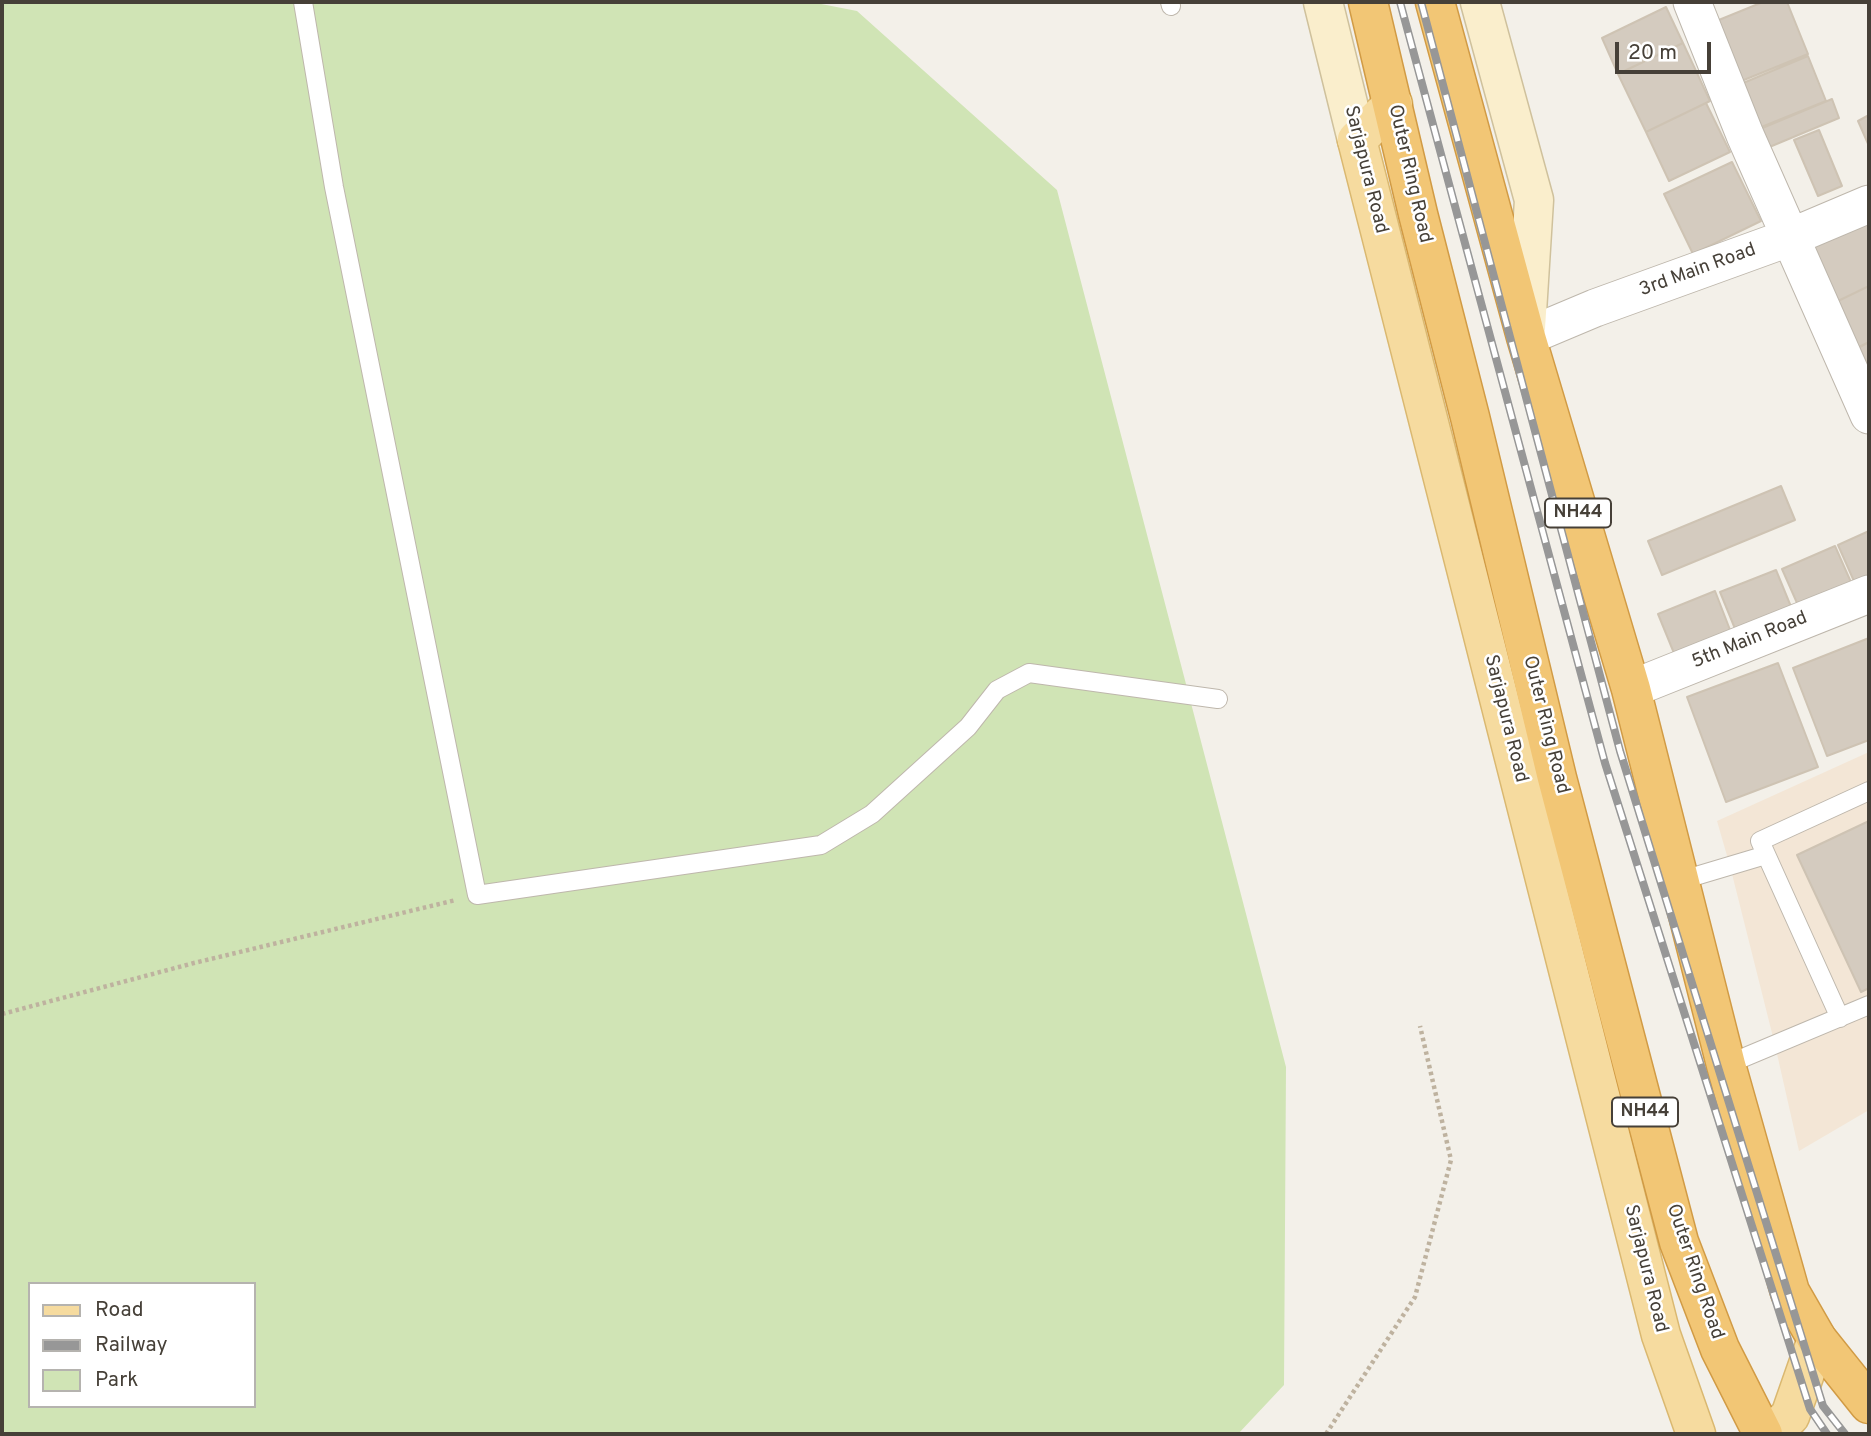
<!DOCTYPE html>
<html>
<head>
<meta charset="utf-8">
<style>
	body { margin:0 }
	#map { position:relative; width:1871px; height:1436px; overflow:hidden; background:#f3f0e9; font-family:Overpass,sans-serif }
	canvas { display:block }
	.frame { position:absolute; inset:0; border:4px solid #464038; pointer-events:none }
	.legend { position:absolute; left:28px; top:1282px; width:228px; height:126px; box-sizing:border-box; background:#fff; border:2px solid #b5b3af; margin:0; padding:9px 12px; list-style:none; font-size:21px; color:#464038 }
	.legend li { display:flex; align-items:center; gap:14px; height:35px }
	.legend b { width:35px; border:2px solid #b5b3af }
	.scale { position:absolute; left:1615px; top:42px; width:96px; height:32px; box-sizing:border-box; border:4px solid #464038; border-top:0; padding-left:9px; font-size:21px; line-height:24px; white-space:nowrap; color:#464038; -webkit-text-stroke:5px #fff; paint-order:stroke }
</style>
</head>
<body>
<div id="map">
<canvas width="1871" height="1436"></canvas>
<div class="frame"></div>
<ul class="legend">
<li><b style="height:9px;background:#f6db9f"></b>Road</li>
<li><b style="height:9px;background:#979797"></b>Railway</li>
<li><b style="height:19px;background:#d0e4b5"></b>Park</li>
</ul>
<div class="scale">20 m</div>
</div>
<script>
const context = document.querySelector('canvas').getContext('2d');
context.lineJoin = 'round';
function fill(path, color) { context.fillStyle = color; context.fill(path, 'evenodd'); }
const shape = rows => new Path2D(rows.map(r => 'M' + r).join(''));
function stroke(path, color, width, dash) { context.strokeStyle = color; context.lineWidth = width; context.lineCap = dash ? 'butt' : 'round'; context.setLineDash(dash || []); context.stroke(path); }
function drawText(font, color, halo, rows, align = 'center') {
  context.font = font + ' Overpass,sans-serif'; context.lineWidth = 5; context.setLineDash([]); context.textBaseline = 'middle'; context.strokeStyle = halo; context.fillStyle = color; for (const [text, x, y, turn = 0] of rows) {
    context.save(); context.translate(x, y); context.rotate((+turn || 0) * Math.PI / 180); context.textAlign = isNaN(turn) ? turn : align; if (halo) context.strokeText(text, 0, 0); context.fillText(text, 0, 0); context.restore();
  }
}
const commercial = shape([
	[1869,752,1869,1110,1799,1151,1775,1045,1730,866,1717,821]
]);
const green = shape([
	[2,2,811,2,857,11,1057,190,1286,1067,1284,1385,1238,1434,2,1434],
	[30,1284,254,1284,254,1406,30,1406]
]);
const building = shape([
	[1763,2,1787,2,1808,54,1734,84,1709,24,1763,2],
	[1666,7,1683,43,1618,74,1602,38,1666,7],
	[1683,43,1710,101,1646,132,1618,74,1683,43],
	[1808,56,1826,101,1754,130,1736,86,1808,56],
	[1832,99,1839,118,1767,148,1760,129,1832,99],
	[1706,103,1730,152,1669,181,1646,132,1706,103],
	[1869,115,1869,146,1858,121,1869,115],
	[1819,130,1842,186,1818,196,1794,140,1819,130],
	[1732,162,1761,221,1693,254,1664,194,1732,162],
	[1869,220,1869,286,1836,302,1810,248,1869,220],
	[1869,286,1869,342,1858,348,1836,302,1869,286],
	[1869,342,1869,369,1859,347,1869,342],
	[1781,486,1795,520,1662,575,1648,541,1781,486],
	[1869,531,1869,582,1857,588,1838,545,1869,531],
	[1835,546,1854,589,1801,612,1782,569,1835,546],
	[1776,570,1794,614,1738,636,1720,592,1776,570],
	[1715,591,1732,635,1676,658,1658,614,1715,591],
	[1869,638,1869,740,1827,756,1793,668,1869,638],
	[1778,663,1818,767,1726,802,1687,697,1778,663],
	[1869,821,1869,988,1861,992,1797,855,1869,821]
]);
const path = shape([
	[2,1014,194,963,456,900],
	[1326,1434,1415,1297,1451,1160,1420,1026]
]);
const lane = shape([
	[303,2,334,187,477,895,821,845,872,814,968,727,997,690,1029,673,1218,699],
	[1170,2,1171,6],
	[1679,881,1766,855],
	[1840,1018,1760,841,1869,791],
	[1726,1065,1869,1005]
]);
const street = shape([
	[1692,2,1745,135,1869,415],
	[1526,337,1595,308,1791,237,1869,204],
	[1631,689,1869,594]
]);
const secondary = shape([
	[1323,2,1357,140],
	[1480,2,1534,200,1526,328]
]);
const primary = shape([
	[1393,104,1357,140,1661,1335,1696,1434],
	[1770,1434,1790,1416,1817,1339]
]);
const highway = shape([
	[1368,2,1418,214,1470,417,1557,778,1679,1242,1720,1349,1763,1434],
	[1435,2,1526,337,1631,689,1726,1065,1790,1292,1817,1339,1869,1404]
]);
const rail = shape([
	[1400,2,1605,763,1810,1409,1827,1434],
	[1421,2,1620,751,1823,1406,1845,1434]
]);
const shields = [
	[1578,513,66],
	[1645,1112,66]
];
const shieldNames = [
	["NH44",1578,513],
	["NH44",1645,1112]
];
const streetNames = [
	["Sarjapura Road",1365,170,76],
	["Outer Ring Road",1409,174,77],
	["3rd Main Road",1698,271,-20],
	["5th Main Road",1750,641,-22],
	["Sarjapura Road",1505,719,76],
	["Outer Ring Road",1545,725,76],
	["Sarjapura Road",1645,1269,76],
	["Outer Ring Road",1694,1272,71]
];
fill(commercial, '#f3e6d6');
fill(green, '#d0e4b5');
fill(building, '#d4cbbf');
stroke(building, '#cec3b3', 2);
stroke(lane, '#beb7ac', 20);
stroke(street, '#beb7ac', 39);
stroke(secondary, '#cfc19c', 41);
stroke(primary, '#dab870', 41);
stroke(highway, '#d19b45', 41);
stroke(path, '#beb29f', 4.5, [3.5, 3.5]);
stroke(lane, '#fff', 18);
stroke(street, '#fff', 37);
stroke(secondary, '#faeecc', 38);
stroke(primary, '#f6db9f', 38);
stroke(highway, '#f2c675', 38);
stroke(rail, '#979797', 8);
stroke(rail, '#fff', 5, [16]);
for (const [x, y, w] of shields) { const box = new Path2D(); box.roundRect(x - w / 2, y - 14.5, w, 29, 5); context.fillStyle = '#fff'; context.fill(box); stroke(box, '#464038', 2); }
drawText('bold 18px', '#464038', null, shieldNames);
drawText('19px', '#464038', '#fff', streetNames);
</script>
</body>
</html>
